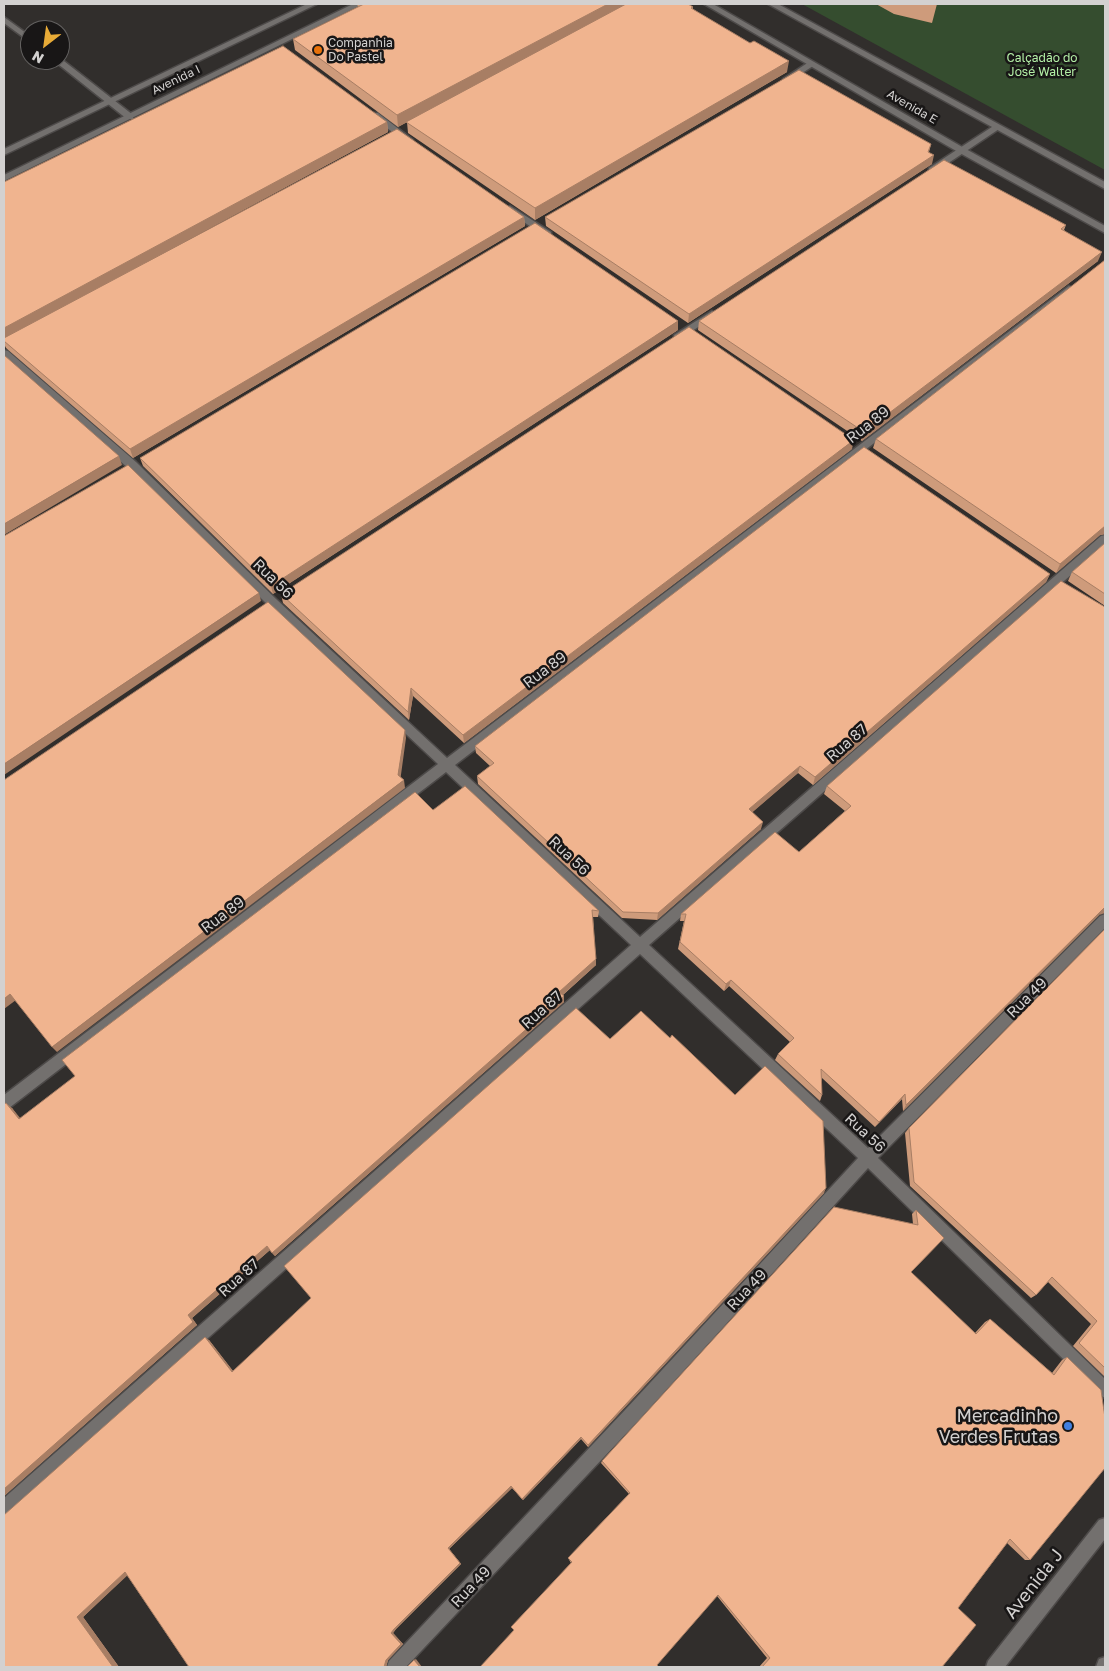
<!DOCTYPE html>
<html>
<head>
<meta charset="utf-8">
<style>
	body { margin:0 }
	#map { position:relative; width:1109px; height:1671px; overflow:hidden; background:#312e2c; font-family:"Golos Text",sans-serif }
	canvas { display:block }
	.frame { position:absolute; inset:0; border:5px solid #d3d1d0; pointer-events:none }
	.north { position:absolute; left:20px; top:20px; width:50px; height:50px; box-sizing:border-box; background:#181616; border:1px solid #636160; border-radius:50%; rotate:210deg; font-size:14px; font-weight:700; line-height:20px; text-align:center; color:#d3d1d0 }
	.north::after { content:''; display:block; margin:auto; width:18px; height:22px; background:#e8ab37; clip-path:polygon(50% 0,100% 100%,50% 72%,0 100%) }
</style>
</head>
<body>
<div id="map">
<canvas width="1109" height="1671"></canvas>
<div class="frame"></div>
<div class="north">N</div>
</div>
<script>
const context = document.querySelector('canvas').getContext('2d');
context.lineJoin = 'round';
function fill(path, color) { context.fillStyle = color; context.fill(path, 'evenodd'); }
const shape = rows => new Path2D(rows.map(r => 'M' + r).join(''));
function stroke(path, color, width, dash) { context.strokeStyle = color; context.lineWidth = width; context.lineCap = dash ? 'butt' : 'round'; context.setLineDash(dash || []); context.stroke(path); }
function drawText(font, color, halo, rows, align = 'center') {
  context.font = font + ' "Golos Text",sans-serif'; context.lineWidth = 5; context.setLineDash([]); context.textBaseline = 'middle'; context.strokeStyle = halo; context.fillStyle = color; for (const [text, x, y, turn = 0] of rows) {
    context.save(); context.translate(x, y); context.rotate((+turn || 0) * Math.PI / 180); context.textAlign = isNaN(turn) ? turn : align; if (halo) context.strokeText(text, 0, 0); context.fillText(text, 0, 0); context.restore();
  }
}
const green = shape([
	[802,4,1105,4,1105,170]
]);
const minor = shape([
	[4,17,30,36,30,42,4,23,4,17],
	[60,58,133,115,133,119,127,119,53,60,60,60,60,58],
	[809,62,816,64,790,81,783,79,809,62],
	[372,113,378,113,413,140,406,142,372,117,372,113],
	[995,125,1002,127,935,172,929,172,929,168,995,125],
	[510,206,551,232,551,236,545,236,507,211,505,209,510,206],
	[1069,286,1074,289,1072,291,455,765,640,937,1101,536,1105,535,1105,545,649,945,868,1148,1100,916,1105,914,1105,928,878,1158,1105,1379,1105,1398,1100,1395,868,1168,637,1422,406,1667,387,1667,389,1661,625,1410,858,1158,640,954,10,1514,4,1516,4,1498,631,945,446,772,9,1108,4,1110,4,1095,438,764,268,605,128,468,4,358,4,350,8,351,136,462,276,599,447,758,1069,286],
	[712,311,717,314,715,316,680,339,674,339,674,335,712,311]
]);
const tertiary = shape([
	[307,4,317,4,4,155,4,149,307,4],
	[353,4,363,4,4,181,4,175,353,4],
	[704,4,713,4,964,148,1105,226,1105,233,958,152,704,4],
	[768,4,778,4,1105,182,1105,189,768,4],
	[1105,1518,1105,1539,1005,1667,986,1667,988,1661,1099,1520,1105,1518],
	[1105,1657,1105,1667,1096,1667,1099,1659,1105,1657]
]);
const wall = shape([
	[357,4,688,4,693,7,693,10,787,72,535,220,408,133,407,122,398,127,295,50,293,39,358,7],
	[876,4,937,4,932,23,894,14],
	[387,122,388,132,145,263,524,217,525,226,133,458,6,348,4,344,4,182],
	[931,144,929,152,932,164,688,323,546,226,545,217],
	[1066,225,1064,230,1098,261,862,441,698,330,699,321],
	[1105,260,1105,534,1100,535,1056,573,873,448,876,439],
	[678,330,273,594,143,466,140,458],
	[852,449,464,743,413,696,409,720,283,603,281,594],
	[1105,543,1105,606,1068,581,1072,572],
	[1050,574,1046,582,813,785,798,773,752,812,761,829,657,920,622,918,478,784,477,776,490,766,476,753,475,746],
	[827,786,1099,915,903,1111,902,1099,875,1127,822,1078,822,1095,820,1101,775,1060,778,1054,790,1042,729,986,724,991,678,949,684,921,680,921,681,914,799,852,845,811,824,794],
	[433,810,599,911,598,917,593,917,596,965,563,995,564,1002,275,1256,270,1250,192,1318,197,1325,4,1496,12,1108,20,1119],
	[1105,929,1105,1377,1073,1346,1091,1324,1048,1282,1036,1295,1031,1298,910,1186,905,1133,909,1128],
	[610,1039,824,1193,588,1447,581,1439,523,1500,512,1488,449,1549,461,1564,396,1629,393,1633,403,1644,388,1660,386,1667,189,1667,127,1575,83,1617,119,1667,4,1667,5,1514,209,1340,233,1371],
	[916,1210,944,1238,911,1272,975,1333,985,1322,990,1319,1052,1373,1062,1360,1067,1357,1030,1560,1025,1560,1007,1543,958,1608,942,1667,759,1667,767,1658,717,1596,514,1630,571,1563,568,1558,629,1494,601,1463,602,1461,913,1224,912,1214]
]);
const shadedWall = shape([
	[608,4,628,4,398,127,397,115],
	[789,61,787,72,535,220,535,208],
	[387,122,388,132,4,339,4,328],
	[934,155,932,164,688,323,689,314],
	[524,217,525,226,133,458,130,449],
	[1102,252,1098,261,862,441,864,432],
	[678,321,678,330,273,594,271,586],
	[854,440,852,449,464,743,463,735],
	[119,456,122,465,4,535,4,524],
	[1104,526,1105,526,1105,534,1100,535,1056,573,1060,564],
	[1050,574,1046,582,813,785,815,777],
	[259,593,261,601,4,775,4,764],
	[411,688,413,696,409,720,408,712],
	[405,730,406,738,400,782,398,775],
	[800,766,798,773,747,817,749,809],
	[404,780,405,788,57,1052,52,1047],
	[763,822,761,829,657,920,658,913],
	[1104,908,1105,908,1105,913,1099,915,903,1111,906,1105],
	[596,959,596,965,559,998,559,992],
	[731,980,729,986,724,991,726,984],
	[10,994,16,1000,4,1009,4,999],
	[564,996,564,1002,275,1256,272,1253],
	[905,1094,902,1099,875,1127,879,1122],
	[6,1103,12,1108,25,1124,19,1119],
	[826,1188,824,1193,588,1447,588,1445],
	[267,1246,270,1250,192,1318,197,1325,4,1496,4,1489,188,1315],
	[205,1337,209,1340,236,1375,232,1372],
	[581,1437,581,1439,523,1500,522,1499],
	[511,1486,512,1488,449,1549,461,1564,396,1629,393,1633,403,1644,388,1660,386,1667,384,1667,391,1633,448,1548],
	[125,1572,130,1573,83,1617,119,1667,113,1667,77,1617],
	[416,1659,422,1667,420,1667,414,1660]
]);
const building = shape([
	[364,4,608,4,397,115,293,39,364,4],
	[626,4,688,4,693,7,691,8,750,43,754,41,789,61,535,208,406,122,626,4],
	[283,46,387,122,4,328,4,182,283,46],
	[799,70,931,144,928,152,934,155,689,314,545,217,799,70],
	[397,129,524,217,130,449,4,341,4,338,397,129],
	[944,160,1066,225,1061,229,1102,252,864,432,699,321,944,160],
	[535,223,678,321,271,586,140,458,535,223],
	[1105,260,1105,526,1060,564,876,439,1105,260],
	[689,327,854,440,463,735,411,688,408,712,281,594,689,327],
	[4,355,119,456,4,524,4,355],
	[864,447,1050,574,815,777,800,766,749,809,763,822,658,913,623,912,477,776,494,763,475,746,864,447],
	[128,465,259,593,4,764,4,536,128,465],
	[1105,543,1105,594,1072,572,1105,543],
	[1061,581,1105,607,1105,908,1104,908,906,1105,905,1094,879,1122,821,1069,822,1095,778,1054,794,1038,731,980,726,984,680,942,686,914,681,914,775,832,799,852,851,806,827,786,1061,581],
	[268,602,405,730,398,775,404,780,52,1047,10,994,4,999,4,780,268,602],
	[465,786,599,911,592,910,596,959,559,992,564,996,272,1253,267,1246,188,1315,193,1322,4,1489,4,1104,6,1103,19,1119,75,1076,62,1060,415,792,433,810,465,786],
	[1105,929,1105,1368,1079,1343,1097,1321,1052,1277,1036,1295,914,1182,909,1128,1105,929],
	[576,1008,610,1039,641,1011,670,1038,672,1035,735,1095,765,1066,823,1121,826,1188,588,1445,581,1437,522,1499,511,1486,448,1548,460,1563,394,1629,391,1633,401,1644,386,1660,384,1667,189,1667,125,1572,77,1617,113,1667,4,1667,4,1515,205,1337,232,1372,311,1298,284,1266,576,1008],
	[834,1207,918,1225,916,1210,944,1238,911,1272,976,1334,990,1319,1054,1375,1067,1357,1101,1390,1105,1418,1105,1468,1030,1560,1010,1539,958,1608,976,1625,942,1667,762,1667,770,1658,718,1595,657,1665,659,1667,480,1667,514,1630,511,1627,572,1562,568,1558,630,1493,602,1461,834,1207],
	[414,1660,420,1667,407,1667,414,1660]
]);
const markers = [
	[318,50,5,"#e8710a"],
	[1068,1426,5,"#3f7fe0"]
];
const farPoinames = [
	["Companhia",328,43],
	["Do Pastel",328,57]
];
const farParknames = [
	["Calçadão do",1042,58],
	["José Walter",1042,72]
];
const farStreetnames = [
	["Avenida I",176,80,-26],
	["Avenida E",912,107,30]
];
const streetNames = [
	["Rua 89",868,425,-38],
	["Rua 56",273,579,44],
	["Rua 89",545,670,-37],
	["Rua 87",847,743,-41],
	["Rua 56",569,856,43],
	["Rua 89",223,915,-37],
	["Rua 49",1027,998,-45],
	["Rua 87",542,1010,-42],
	["Rua 56",865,1133,43],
	["Rua 87",239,1278,-42],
	["Rua 49",747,1290,-47],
	["Rua 49",471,1587,-47]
];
const nearPoinames = [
	["Mercadinho",1058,1416],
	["Verdes Frutas",1058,1437]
];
const nearStreetnames = [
	["Avenida J",1034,1584,-52]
];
fill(green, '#354d2f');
stroke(minor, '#4d4a49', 3);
stroke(tertiary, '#4d4a49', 3);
fill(minor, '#73706e');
fill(tertiary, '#73706e');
fill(wall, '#ce9b7b');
fill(shadedWall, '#a87e64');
fill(building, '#f0b48f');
stroke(building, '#a87e64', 1);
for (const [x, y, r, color] of markers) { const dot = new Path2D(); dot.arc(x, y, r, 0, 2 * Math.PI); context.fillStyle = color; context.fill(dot); stroke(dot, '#181616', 2); }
drawText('12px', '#d3d1d0', '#181616', farPoinames, 'left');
drawText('12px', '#b3efa6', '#181616', farParknames);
drawText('12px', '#d3d1d0', '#181616', farStreetnames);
drawText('15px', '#d3d1d0', '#181616', streetNames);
drawText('18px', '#d3d1d0', '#181616', nearPoinames, 'right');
drawText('18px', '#d3d1d0', '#181616', nearStreetnames);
</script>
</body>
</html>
